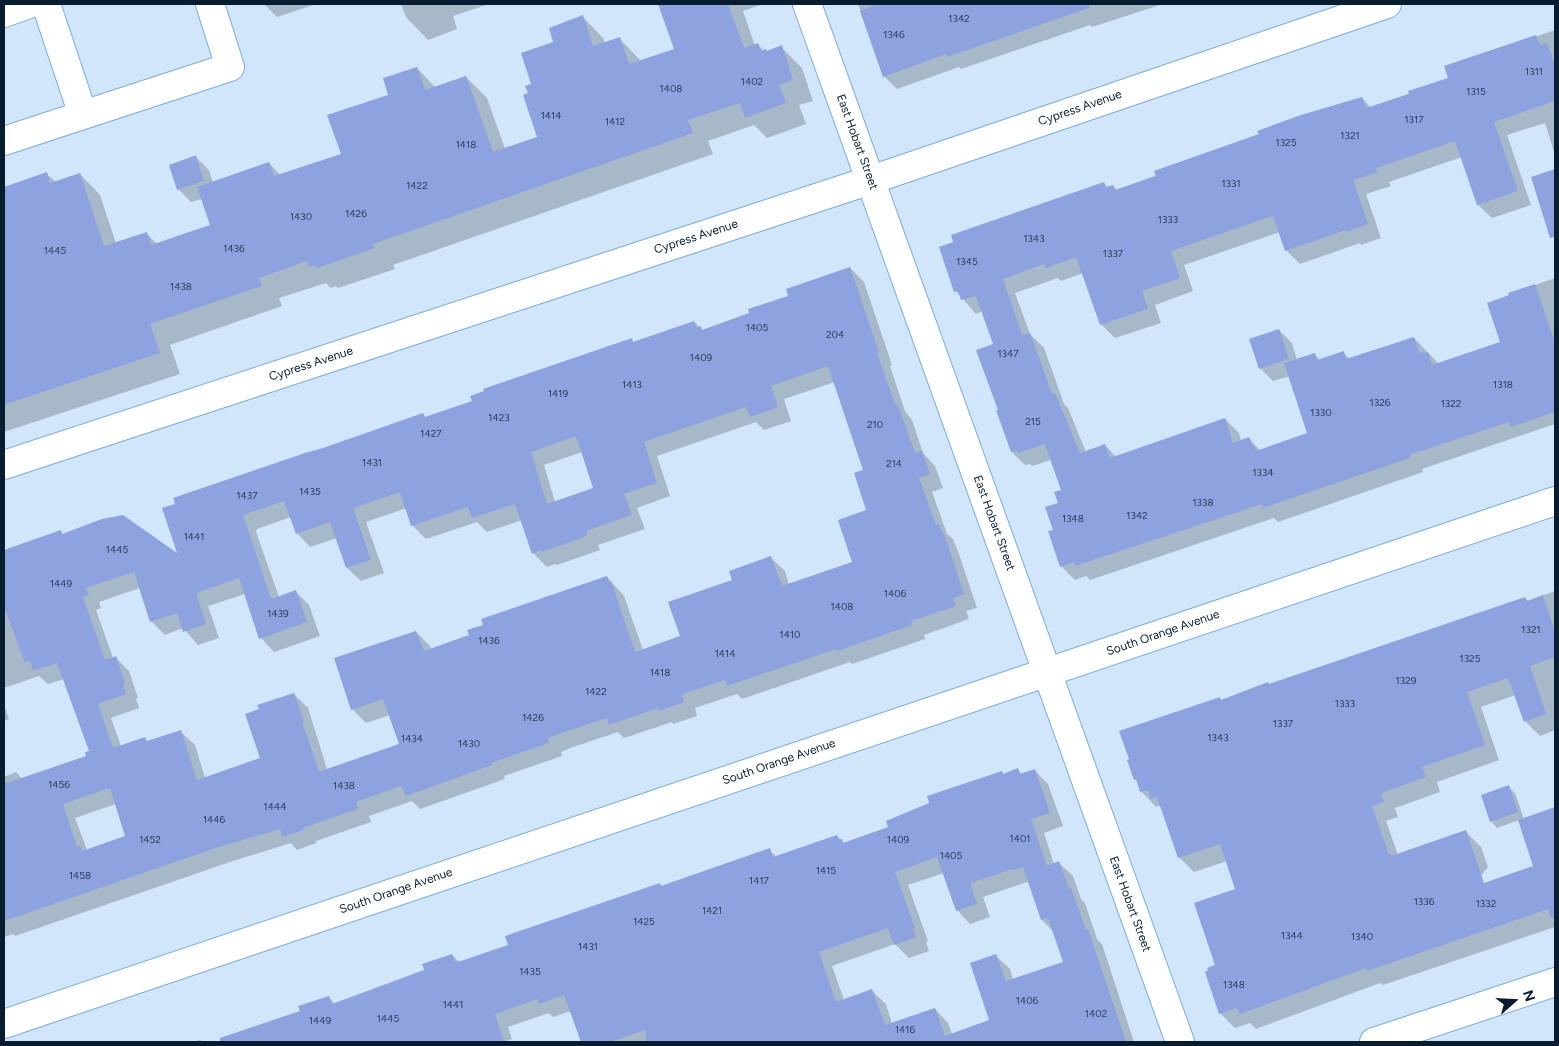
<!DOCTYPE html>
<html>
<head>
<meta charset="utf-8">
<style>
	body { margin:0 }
	#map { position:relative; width:1559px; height:1046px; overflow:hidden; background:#d1e6fb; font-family:Figtree,sans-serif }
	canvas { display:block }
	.frame { position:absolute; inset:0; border:5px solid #071c2e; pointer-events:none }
	.north { position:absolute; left:1489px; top:976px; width:50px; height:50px; -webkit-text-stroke:4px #fff; paint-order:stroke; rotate:71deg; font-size:14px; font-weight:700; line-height:20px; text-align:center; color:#071c2e }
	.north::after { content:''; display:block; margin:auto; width:18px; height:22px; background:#071c2e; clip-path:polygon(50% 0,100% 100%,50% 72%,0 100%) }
</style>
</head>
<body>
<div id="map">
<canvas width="1559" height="1046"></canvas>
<div class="frame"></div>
<div class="north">N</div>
</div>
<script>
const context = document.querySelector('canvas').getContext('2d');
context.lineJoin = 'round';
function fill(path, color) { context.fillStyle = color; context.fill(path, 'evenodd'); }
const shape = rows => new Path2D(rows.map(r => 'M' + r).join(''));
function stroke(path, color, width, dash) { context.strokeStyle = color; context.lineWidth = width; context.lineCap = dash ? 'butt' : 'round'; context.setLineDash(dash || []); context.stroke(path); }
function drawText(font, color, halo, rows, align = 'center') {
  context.font = font + ' Figtree,sans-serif'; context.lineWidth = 5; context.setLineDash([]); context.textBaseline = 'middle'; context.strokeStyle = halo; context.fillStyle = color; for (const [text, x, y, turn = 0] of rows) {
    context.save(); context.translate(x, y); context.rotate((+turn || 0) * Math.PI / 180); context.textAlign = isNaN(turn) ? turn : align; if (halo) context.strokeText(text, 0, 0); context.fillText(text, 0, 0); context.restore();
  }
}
const shadow = shape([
	[264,4,316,4,277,17],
	[401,4,489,4,453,16,457,29,428,40,406,17],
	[660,4,763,4,743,11,755,46,758,45,764,51,767,52,781,47,802,68,813,101,799,105,806,124,767,138,754,125,708,141,713,154,393,265,395,269,338,288,336,286,331,288,326,283,279,298,282,306,170,345,180,374,4,432,4,188,47,174,56,182,80,174,100,195,116,243,146,233,157,244,212,226,202,199,191,202,178,189,196,157,209,170,213,183,269,163,280,175,342,154,390,96,417,68,436,88,466,77,487,98,505,149,539,138,530,94,533,84,555,43,583,17,603,38,605,43,619,38,641,61,675,50],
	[858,4,1163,4,1092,27,1090,25,961,69,959,67,897,89,884,76],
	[1555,30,1555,155,1545,123,1507,135,1531,205,1492,218,1478,205,1462,157,1389,182,1391,186,1366,194,1381,238,1361,245,1360,243,1300,264,1286,250,1280,232,1184,265,1193,291,1155,305,1161,323,1115,338,1102,325,1083,273,1061,281,1058,278,1015,293,1030,334,1044,348,1064,404,1068,408,1086,452,1105,445,1116,457,1225,419,1239,433,1241,441,1249,439,1261,451,1309,434,1290,376,1273,381,1260,368,1279,330,1292,343,1297,360,1314,354,1320,360,1343,353,1350,359,1414,338,1439,364,1502,343,1510,294,1555,278,1555,424,1422,469,1423,472,1278,522,1274,518,1090,580,1086,576,1075,580,1061,566,1055,530,1062,491,1051,460,1032,466,1030,464,1025,465,1012,452,999,410,994,345,983,311,976,314,956,291,1103,183,1108,188,1113,186,1117,190,1362,98,1371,108,1450,78,1446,67],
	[1555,170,1555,222,1542,209,1533,178],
	[850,268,864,282,892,365,890,366,905,411,912,420,923,453,935,466,943,488,932,492,947,534,953,539,960,557,977,608,966,611,969,619,924,635,925,639,852,664,850,662,742,699,737,694,695,708,697,716,673,724,672,722,624,738,618,732,573,747,561,752,562,756,504,776,505,779,420,809,412,801,369,816,371,822,316,841,316,843,297,850,291,843,230,862,15,936,14,934,4,937,4,777,16,772,22,779,88,757,90,751,64,679,48,684,39,676,4,688,4,569,29,560,60,531,64,535,179,556,324,450,423,415,426,418,473,402,631,340,634,343,694,322,704,331,751,314],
	[835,382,865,471,868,511,853,563,789,585,785,571,771,558,734,581,681,637,643,650,624,596,607,577,470,636,431,649,430,646,416,632,352,709,366,723,390,715,401,745,327,769,308,708,294,694,261,759,205,778,195,745,181,732,148,742,145,739,121,746,111,718,139,708,136,698,138,698,129,671,115,657,113,658,96,610,101,608,99,602,140,588,151,621,165,635,183,628,198,645,219,638,208,606,245,594,261,638,274,652,320,636,309,605,296,592,279,597,256,532,257,529,291,517,297,533,310,547,337,538,347,568,361,581,384,573,366,522,407,508,413,526,426,539,477,522,487,532,522,520,533,553,547,567,555,564,557,565,600,550,598,545,645,529,637,508,670,496,657,456,756,422,764,430,791,421,784,399],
	[582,452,595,488,555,502,544,465],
	[116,804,127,836,87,850,75,818],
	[1555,591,1555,730,1540,736,1525,721,1516,695,1481,707,1499,760,1437,782,1440,792,1395,808,1398,817,1386,821,1398,855,1466,832,1481,847,1488,867,1471,888,1535,866,1519,820,1497,828,1491,821,1508,787,1515,793,1524,819,1555,809,1555,927,1383,985,1380,983,1256,1029,1250,1023,1235,1028,1220,1013,1217,966,1237,890,1227,861,1194,872,1179,857,1162,808,1159,806,1156,807,1142,792,1139,783,1135,779,1220,699,1222,701,1525,598,1528,601],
	[4,705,9,719,4,721],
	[1018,770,1022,774,1034,770,1048,784,1063,826,1044,833,1054,864,1059,863,1073,876,1081,899,1085,903,1097,939,1102,944,1134,1042,718,1042,715,1033,690,1042,582,1042,571,1011,553,1017,549,1013,508,1027,512,1039,503,1042,219,1042,302,1012,328,997,335,1004,426,971,452,955,459,962,510,945,660,884,663,887,769,850,777,857,837,836,845,844,890,828,1002,773,1004,775],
	[944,873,957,910,970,924,990,917,983,897,1027,882,1030,883,1042,920,1053,931,1064,962,1013,980,1010,969,996,956,991,1021,952,1034,948,1023,935,1009,892,1024,886,1004,872,991,844,1000,832,966,895,944,909,958,929,951,926,942,928,941,908,885],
	[200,1040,203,1042,193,1042]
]);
const building = shape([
	[658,4,728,4,744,48,758,43,761,51,766,49,767,51,782,45,793,80,779,85,786,103,745,118,740,103,688,120,693,133,373,244,375,248,317,268,315,265,309,267,307,261,259,278,262,286,150,324,160,353,4,405,4,187,47,172,50,183,80,173,104,246,147,232,151,245,210,225,197,187,269,162,274,176,341,154,327,115,388,95,383,78,417,67,425,90,466,76,493,152,537,137,523,95,528,93,525,86,531,84,521,53,553,42,549,28,583,15,593,46,620,37,629,64,674,49],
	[879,4,1089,4,1089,8,947,57,946,54,883,77,860,11],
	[1536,35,1540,45,1547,43,1555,65,1555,101,1494,122,1518,191,1477,205,1455,141,1376,168,1378,172,1353,180,1368,224,1346,232,1346,230,1285,251,1273,216,1171,251,1180,278,1142,291,1148,309,1100,325,1076,257,1046,268,1044,264,1003,279,1022,335,1030,333,1052,394,1055,393,1080,453,1105,444,1110,458,1225,418,1233,443,1249,437,1256,451,1307,433,1284,363,1315,353,1317,360,1344,351,1346,359,1414,337,1420,353,1428,352,1432,365,1500,342,1487,303,1509,295,1508,293,1535,284,1555,343,1555,412,1511,427,1509,422,1451,441,1409,455,1410,458,1263,508,1262,504,1075,566,1074,562,1060,567,1048,531,1053,530,1045,507,1058,503,1054,492,1061,490,1045,444,1018,453,1017,450,1011,452,996,410,998,410,976,350,993,344,976,296,961,300,958,291,954,292,939,247,953,242,951,235,1104,182,1106,187,1113,185,1115,190,1156,176,1154,171,1259,134,1257,131,1301,115,1362,97,1366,108,1409,94,1408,91,1448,78,1444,66],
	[194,156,196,156,204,181,177,190,169,165],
	[1555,169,1555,237,1550,238,1531,177],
	[850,267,879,352,877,353,892,396,896,406,898,405,915,453,922,451,930,474,919,478,936,525,939,524,947,542,964,594,953,598,956,606,911,621,912,625,837,651,836,649,727,686,725,680,682,694,684,702,659,711,658,708,609,725,607,718,559,734,548,738,549,743,491,763,492,765,406,796,401,786,356,802,358,809,303,828,304,830,282,837,280,829,216,848,4,921,4,784,86,756,85,752,89,751,57,663,33,671,30,661,25,663,4,606,4,550,61,530,62,534,102,519,123,515,177,553,162,508,175,504,173,498,305,453,323,448,423,413,425,417,472,401,470,396,484,391,483,389,632,338,633,342,694,321,697,328,701,326,702,330,749,313,748,309,788,296,786,289],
	[828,366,863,470,854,473,866,510,838,520,852,562,782,586,771,556,729,571,732,580,668,602,680,636,635,652,611,581,609,582,607,576,481,619,483,625,467,630,469,635,424,651,416,631,334,658,351,710,383,699,399,744,321,771,319,771,302,722,304,722,294,693,257,705,259,709,245,714,260,758,197,780,181,730,147,741,145,737,113,748,98,704,126,694,123,685,125,684,116,656,105,660,83,597,89,595,86,588,134,572,150,622,177,613,183,632,206,624,196,593,239,578,259,639,307,622,296,590,271,599,243,515,284,501,296,534,330,522,346,568,371,560,353,508,400,492,411,526,468,507,472,518,515,504,532,554,541,550,542,552,587,536,586,531,632,515,624,494,657,483,644,442,746,407,750,417,778,407,771,386],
	[576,436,593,488,547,504,531,452],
	[110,788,125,836,82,851,80,846,77,847,63,804],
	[1279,329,1289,359,1259,369,1249,339],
	[1543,595,1555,632,1555,657,1530,666,1546,714,1524,722,1508,678,1467,692,1485,745,1422,767,1426,777,1381,793,1384,802,1372,806,1389,855,1391,854,1391,856,1466,830,1484,883,1533,866,1518,820,1555,807,1555,918,1551,918,1548,909,1367,971,1366,968,1240,1014,1237,1008,1219,1014,1205,972,1208,970,1207,968,1215,965,1194,903,1235,889,1220,844,1178,858,1157,797,1151,799,1148,790,1140,792,1136,779,1134,780,1127,760,1129,759,1119,731,1220,697,1221,700,1268,682,1269,684,1525,597,1527,601],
	[1018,768,1020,774,1035,769,1050,813,1031,819,1047,866,1059,861,1069,889,1071,888,1086,930,1088,929,1126,1042,647,1042,645,1030,610,1042,581,1042,564,995,539,1004,537,999,495,1014,504,1042,220,1042,220,1038,300,1011,298,1006,329,996,332,1004,424,970,422,964,452,954,455,962,461,961,508,945,505,936,660,883,661,886,770,848,773,857,837,835,839,840,842,839,843,843,888,827,886,821,929,803,927,796,1002,771,1003,774],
	[937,857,956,911,977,904,970,883,1013,869,1014,870,1023,867,1041,920,1048,918,1063,962,1006,981,996,954,970,963,989,1020,945,1036,935,1008,885,1025,872,989,836,1002,819,952,888,928,894,945,916,937,913,928,915,928,895,872],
	[1509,785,1518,812,1490,822,1481,795]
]);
const minor = shape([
	[807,4,1180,1042],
	[4,13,29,4],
	[83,115,230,67,210,4],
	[4,141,83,115,46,4],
	[4,465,871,180,1387,4],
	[4,1024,1555,501],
	[1374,1042,1555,982]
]);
const numberNames = [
	["1342",959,19],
	["1346",894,35],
	["1311",1534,72],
	["1402",752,82],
	["1408",671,89],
	["1315",1476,92],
	["1414",551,116],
	["1317",1414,120],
	["1412",615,122],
	["1321",1350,136],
	["1325",1286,143],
	["1418",466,145],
	["1331",1231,184],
	["1422",417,186],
	["1426",356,214],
	["1430",301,217],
	["1333",1168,220],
	["1343",1034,239],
	["1436",234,249],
	["1445",55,251],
	["1337",1113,254],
	["1345",967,262],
	["1438",181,287],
	["1405",757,328],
	["204",835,335],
	["1347",1008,354],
	["1409",701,358],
	["1413",632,385],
	["1318",1503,385],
	["1419",558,394],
	["1326",1380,403],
	["1322",1451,404],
	["1330",1321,413],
	["1423",499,418],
	["215",1033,422],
	["210",875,425],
	["1427",431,434],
	["1431",372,463],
	["214",894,464],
	["1334",1263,473],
	["1435",310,492],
	["1437",247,496],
	["1338",1203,503],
	["1342",1137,516],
	["1348",1073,519],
	["1441",194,537],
	["1445",117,550],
	["1449",61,584],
	["1406",895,594],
	["1408",842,607],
	["1439",278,614],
	["1321",1531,630],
	["1410",790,635],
	["1436",489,641],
	["1414",725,654],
	["1325",1470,659],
	["1418",660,673],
	["1329",1406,681],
	["1422",596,692],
	["1333",1345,704],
	["1426",533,718],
	["1337",1283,724],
	["1343",1218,738],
	["1434",412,739],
	["1430",469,744],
	["1456",59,785],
	["1438",344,786],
	["1444",275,807],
	["1446",214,820],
	["1401",1020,839],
	["1452",150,840],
	["1409",898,840],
	["1405",951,856],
	["1415",826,871],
	["1458",80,876],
	["1417",759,881],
	["1336",1424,902],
	["1332",1486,904],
	["1421",712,911],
	["1425",644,922],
	["1344",1292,936],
	["1340",1362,937],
	["1431",588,947],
	["1435",530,972],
	["1348",1234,985],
	["1406",1027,1001],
	["1441",453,1005],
	["1402",1096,1014],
	["1445",388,1019],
	["1449",320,1021],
	["1416",905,1030]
];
const streetNames = [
	["Cypress Avenue",1080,108,-19],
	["East Hobart Street",857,142,70],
	["Cypress Avenue",696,237,-18],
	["Cypress Avenue",311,364,-18],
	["East Hobart Street",994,523,70],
	["South Orange Avenue",1163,633,-19],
	["South Orange Avenue",779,762,-19],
	["South Orange Avenue",396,891,-19],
	["East Hobart Street",1130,904,70]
];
fill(shadow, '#0003');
fill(building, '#8da2de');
stroke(minor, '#79abdd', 30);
stroke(minor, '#fff', 28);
drawText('10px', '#283e5a', null, numberNames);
drawText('12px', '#071c2e', '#fff', streetNames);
</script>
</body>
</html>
